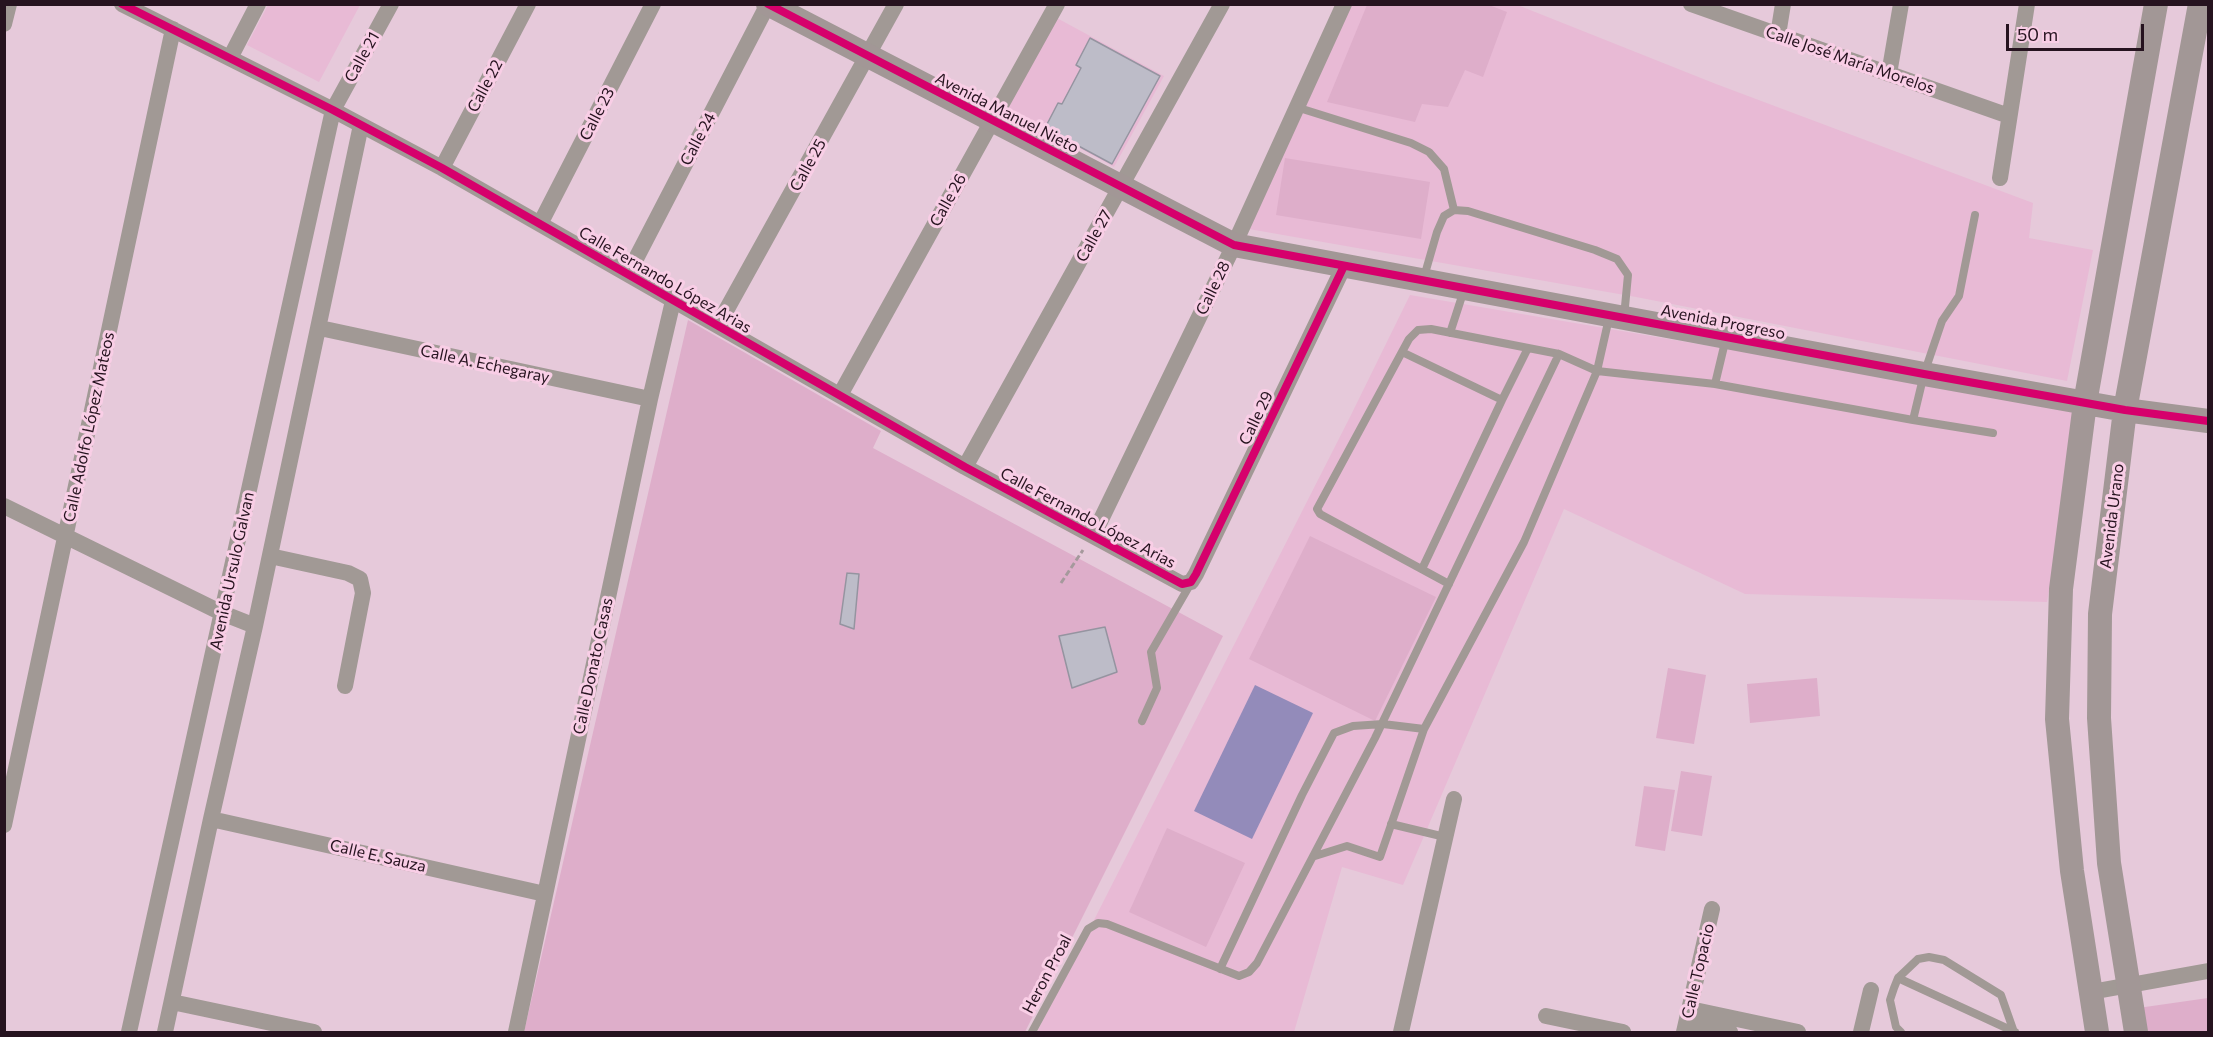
<!DOCTYPE html>
<html>
<head>
<meta charset="utf-8">
<style>
	body { margin:0 }
	#map { position:relative; width:2213px; height:1037px; overflow:hidden; background:#e6c9da; font-family:Commissioner,sans-serif }
	canvas { display:block }
	.frame { position:absolute; inset:0; border:6px solid #26131f; pointer-events:none }
	.scale { position:absolute; left:2006px; top:24px; width:138px; height:27px; box-sizing:border-box; border:3px solid #26131f; border-top:0; padding-left:8px; font-size:18px; line-height:21px; white-space:nowrap; color:#26131f; -webkit-text-stroke:4px #f9cee6; paint-order:stroke }
</style>
</head>
<body>
<div id="map">
<canvas width="2213" height="1037"></canvas>
<div class="frame"></div>
<div class="scale">50 m</div>
</div>
<script>
const context = document.querySelector('canvas').getContext('2d');
context.lineJoin = 'round';
function fill(path, color) { context.fillStyle = color; context.fill(path, 'evenodd'); }
const shape = rows => new Path2D(rows.map(r => 'M' + r).join(''));
function stroke(path, color, width, dash) { context.strokeStyle = color; context.lineWidth = width; context.lineCap = dash ? 'butt' : 'round'; context.setLineDash(dash || []); context.stroke(path); }
function drawText(font, color, halo, rows, align = 'center') {
  context.font = font + ' Commissioner,sans-serif'; context.lineWidth = 6; context.setLineDash([]); context.textBaseline = 'middle'; context.strokeStyle = halo; context.fillStyle = color; for (const [text, x, y, turn = 0] of rows) {
    context.save(); context.translate(x, y); context.rotate((+turn || 0) * Math.PI / 180); context.textAlign = isNaN(turn) ? turn : align; if (halo) context.strokeText(text, 0, 0); context.fillText(text, 0, 0); context.restore();
  }
}
const built = shape([
	[1515,4,1716,84,2033,203,2029,238,2093,250,2067,381,1636,297,1249,229,1350,5],
	[268,5,360,5,319,82,247,45],
	[1055,17,1164,76,1114,167,1005,107],
	[1410,295,2080,409,2047,602,1745,594,1564,509,1403,885,1342,867,1294,1032,1037,1032,1349,419]
]);
const green = shape([
	[1367,5,1489,5,1507,12,1483,77,1465,70,1448,107,1422,104,1415,122,1327,102],
	[1285,158,1430,182,1421,239,1276,215],
	[688,320,881,431,873,448,1223,636,1025,1032,524,1032],
	[1310,536,1436,597,1375,721,1249,659],
	[1668,668,1706,675,1694,744,1656,738],
	[1817,678,1820,716,1750,723,1747,684],
	[1681,771,1712,776,1702,836,1671,831],
	[1644,786,1675,790,1665,851,1635,846],
	[1167,828,1245,863,1206,947,1129,912],
	[2208,998,2208,1032,2143,1032,2138,1008]
]);
const water = shape([
	[1255,685,1313,713,1252,839,1194,811]
]);
const building = shape([
	[1090,38,1160,76,1112,164,1045,128,1058,103,1062,104,1081,68,1076,65,1090,38],
	[847,573,859,574,854,629,840,624,847,573],
	[1105,627,1117,672,1072,688,1059,636,1105,627]
]);
const path = shape([
	[1061,583,1083,550]
]);
const lane = shape([
	[1296,107,1411,143,1429,152,1444,169,1454,210],
	[1975,215,1959,296,1942,321,1924,374,1913,420,1993,433],
	[1424,277,1437,232,1444,216,1454,210,1468,211,1595,250,1617,259,1628,275,1624,317],
	[1450,333,1464,290],
	[1402,352,1502,400,1422,569],
	[1715,384,1726,338],
	[1502,400,1528,348],
	[1449,584,1320,514,1317,509,1409,339,1418,330,1431,329,1559,354,1597,371,1715,384,1913,420],
	[1142,721,1157,688,1151,652,1191,583],
	[1391,824,1445,837],
	[1315,856,1347,846,1380,857,1424,729,1524,542,1597,371,1609,318],
	[1220,969,1302,795,1334,733,1353,726,1383,724,1424,729],
	[1898,978,2015,1032],
	[1032,1032,1088,929,1098,923,1107,924,1239,976,1249,972,1257,963,1375,738,1559,354],
	[1901,1032,1896,1027,1890,1000,1894,988,1898,978,1918,959,1929,957,1944,960,2001,995,2014,1032]
]);
const street = shape([
	[122,4,333,110,442,168,965,467,1182,584,1191,582,1196,574,1344,266],
	[1691,4,2009,116],
	[4,24,9,4],
	[1778,35,1783,4],
	[230,58,258,4],
	[1889,74,1901,4],
	[442,168,528,4],
	[2000,178,2027,4],
	[540,224,653,4],
	[628,274,768,4],
	[718,325,896,4],
	[320,328,650,399],
	[840,395,1057,4],
	[965,467,1222,4],
	[4,506,222,613,255,626],
	[1093,536,1234,245,1344,4],
	[270,556,348,573,360,579,363,593,345,686],
	[211,819,545,894],
	[4,825,173,29],
	[2091,992,2208,971],
	[172,1002,314,1032],
	[1690,1009,1798,1032],
	[1546,1016,1623,1032],
	[1686,1023,1730,1032],
	[129,1032,333,110,391,4],
	[165,1032,211,819,255,626,361,125],
	[516,1032,650,399,673,301],
	[1401,1032,1454,799],
	[1684,1032,1712,909],
	[1861,1032,1871,990]
]);
const secondary = shape([
	[768,4,1234,245,1924,374,2125,410,2208,421],
	[2097,1032,2072,871,2057,719,2061,589,2085,403,2156,4],
	[2136,1032,2109,863,2099,718,2100,614,2125,410,2200,4]
]);
const cycleway = shape([
	[122,4,333,110,442,168,965,467,1182,584,1191,582,1196,574,1344,266],
	[768,4,1234,245,1924,374,2125,410,2208,421]
]);
const streetNames = [
	["Calle 21",362,57,-61],
	["Calle José María Morelos",1850,60,19],
	["Calle 22",485,86,-62],
	["Avenida Manuel Nieto",1007,113,27],
	["Calle 23",597,114,-63],
	["Calle 24",698,139,-62],
	["Calle 25",808,165,-61],
	["Calle 26",948,200,-61],
	["Calle 27",1094,236,-61],
	["Calle Fernando López Arias",665,280,30],
	["Calle 28",1213,288,-64],
	["Avenida Progreso",1723,322,11],
	["Calle A. Echegaray",485,364,12],
	["Calle 29",1256,418,-64],
	["Calle Adolfo López Mateos",89,427,-78],
	["Avenida Urano",2112,516,-83],
	["Calle Fernando López Arias",1088,518,28],
	["Avenida Ursulo Galvan",232,571,-78],
	["Calle Donato Casas",593,666,-78],
	["Calle E. Sauza",378,856,13],
	["Calle Topacio",1698,971,-77],
	["Heron Proal",1047,974,-62]
];
fill(built, '#e8bad5');
fill(green, '#deaeca');
fill(water, '#938bba');
fill(building, '#bdbcc8');
stroke(building, '#9594a0', 1.5);
stroke(path, '#a5999c', 3, [6, 3]);
stroke(lane, '#a19995', 8);
stroke(street, '#a19995', 16);
stroke(secondary, '#a29796', 24);
stroke(cycleway, '#d6006c', 8);
drawText('16px', '#26131f', '#f9cee6', streetNames);
</script>
</body>
</html>
